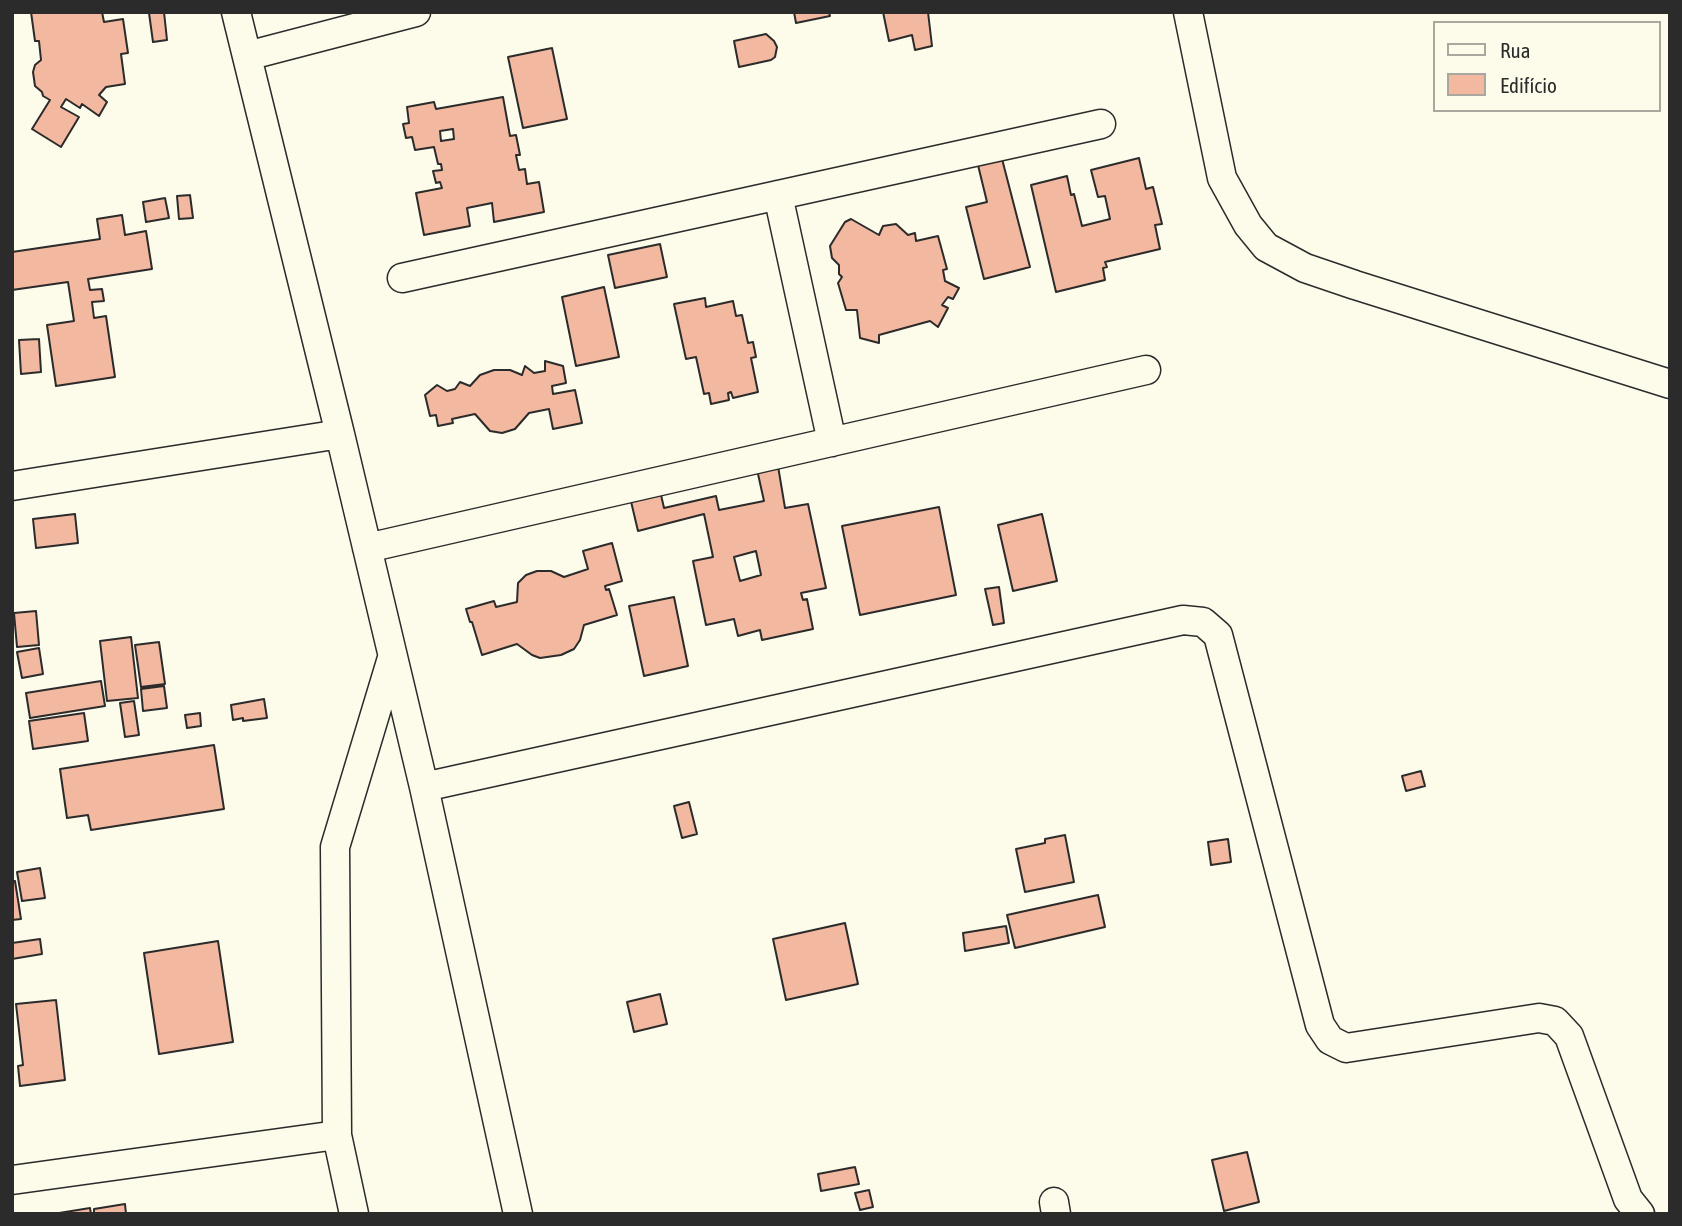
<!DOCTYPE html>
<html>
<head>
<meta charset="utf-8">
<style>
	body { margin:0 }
	#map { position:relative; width:1682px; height:1226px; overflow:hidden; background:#fdfbea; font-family:"Asap Condensed",sans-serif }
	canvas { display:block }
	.frame { position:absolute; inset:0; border:14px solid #2b2b2b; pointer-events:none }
	.legend { position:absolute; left:1433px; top:21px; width:228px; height:91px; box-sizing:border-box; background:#fdfbea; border:2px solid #a9a89e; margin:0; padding:9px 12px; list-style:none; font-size:21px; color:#2b2b2b }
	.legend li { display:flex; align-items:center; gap:14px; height:35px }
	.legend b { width:35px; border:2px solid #a9a89e }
</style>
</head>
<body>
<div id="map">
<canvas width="1682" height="1226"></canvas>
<div class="frame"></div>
<ul class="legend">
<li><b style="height:9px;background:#fdfbea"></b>Rua</li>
<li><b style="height:19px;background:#f2b8a0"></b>Edifício</li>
</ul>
</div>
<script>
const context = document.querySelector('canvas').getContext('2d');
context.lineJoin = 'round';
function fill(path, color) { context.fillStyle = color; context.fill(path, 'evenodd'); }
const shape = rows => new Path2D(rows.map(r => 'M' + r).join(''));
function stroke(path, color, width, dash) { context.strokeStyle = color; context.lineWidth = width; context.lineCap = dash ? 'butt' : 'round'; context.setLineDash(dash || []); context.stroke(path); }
const building = shape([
	[31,12,102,12,104,22,123,19,128,53,121,54,125,84,106,87,99,95,107,102,99,116,82,104,80,108,66,99,61,107,79,117,61,147,32,129,50,100,43,96,42,92,35,86,33,72,35,65,41,60,39,41,35,41,31,12],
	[164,12,167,40,153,42,149,13,164,12],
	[794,12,829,12,830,16,796,23,794,12],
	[883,12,928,12,932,46,915,50,912,35,889,41,883,12],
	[766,34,774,41,777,47,775,57,771,60,739,67,734,41,766,34],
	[552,48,567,119,523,128,508,57,552,48],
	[503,97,510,136,516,135,520,155,516,155,519,170,525,169,527,184,539,182,544,212,494,222,492,203,467,208,470,226,424,235,416,193,442,188,440,182,436,183,433,171,442,170,441,164,438,164,434,147,415,150,412,137,406,138,403,124,409,123,407,107,434,102,436,109,503,97],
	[453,129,454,139,441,141,440,131,453,129],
	[1001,155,1030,267,984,279,966,207,987,202,977,161,1001,155],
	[1139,158,1146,189,1153,187,1162,224,1155,225,1160,249,1105,262,1107,267,1103,268,1105,280,1056,292,1031,185,1067,176,1071,195,1074,194,1082,226,1110,219,1105,196,1098,197,1091,170,1139,158],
	[190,195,193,218,179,219,177,196,190,195],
	[165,198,169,218,146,222,143,202,165,198],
	[122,215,125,235,146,231,152,269,88,279,90,290,102,289,104,301,92,302,94,318,106,316,115,377,56,386,47,325,74,321,68,282,12,290,12,252,100,239,97,219,122,215],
	[851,219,879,235,883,226,896,224,908,235,915,233,916,241,938,236,947,269,943,270,945,281,959,288,953,299,948,297,942,305,948,308,938,327,930,321,879,335,879,343,860,338,857,310,846,310,838,283,842,277,839,274,839,265,832,258,830,246,845,222,851,219],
	[660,244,667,277,615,288,608,255,660,244],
	[604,287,619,357,576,366,562,297,604,287],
	[705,298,706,307,733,301,736,316,742,315,748,343,753,342,756,357,751,358,758,392,733,398,731,392,728,393,729,400,711,404,709,393,704,394,696,357,686,359,674,304,705,298],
	[39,339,41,372,21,374,19,340,39,339],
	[545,361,563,366,566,383,552,386,553,394,575,390,582,423,553,429,549,409,529,413,515,429,502,433,490,431,475,414,452,419,453,423,438,426,436,415,430,416,425,395,437,385,447,391,455,389,460,382,470,386,480,375,494,370,510,370,522,375,525,366,534,373,545,371,545,361],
	[777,460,785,508,808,504,826,588,801,593,803,600,807,599,813,629,762,640,760,630,738,636,734,619,706,625,693,561,713,557,704,514,638,531,629,493,659,486,664,508,716,496,719,510,764,501,756,465,777,460],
	[756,551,761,575,740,581,734,557,756,551],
	[939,507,956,595,860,615,842,526,939,507],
	[75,514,78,543,36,548,33,519,75,514],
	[1042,514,1057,581,1013,591,998,525,1042,514],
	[612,543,622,581,605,586,606,590,609,589,617,615,584,625,580,640,574,649,561,655,540,658,532,655,517,644,482,655,472,622,470,622,466,609,494,601,496,607,517,602,518,583,526,575,537,571,551,571,564,577,588,569,583,551,612,543],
	[999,587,1004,623,993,625,985,589,999,587],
	[674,597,688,666,644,676,629,606,674,597],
	[36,611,39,645,17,647,14,613,36,611],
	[131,637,138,698,107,701,100,641,131,637],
	[159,642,165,684,141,687,135,645,159,642],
	[39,648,43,674,22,678,17,652,39,648],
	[101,681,105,706,30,718,26,693,101,681],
	[164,686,167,708,143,711,141,689,164,686],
	[264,699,267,718,243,721,243,718,233,720,231,705,264,699],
	[134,701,139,735,125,737,120,703,134,701],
	[84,713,88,741,33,749,29,721,84,713],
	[200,713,201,726,187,728,185,715,200,713],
	[214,745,224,809,91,830,88,815,67,818,60,769,214,745],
	[1421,771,1425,786,1406,791,1402,776,1421,771],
	[689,802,697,834,682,838,674,806,689,802],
	[1065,835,1074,882,1025,892,1016,849,1045,843,1045,839,1065,835],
	[1228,839,1231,862,1211,865,1208,842,1228,839],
	[40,868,45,898,22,901,17,872,40,868],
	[12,881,15,881,21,919,12,920,12,881],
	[1098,895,1105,927,1015,948,1007,915,1098,895],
	[845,923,858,984,786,1000,773,939,845,923],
	[1006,926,1009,943,965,951,963,933,1006,926],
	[40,939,42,954,12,959,12,943,40,939],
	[218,941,233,1042,159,1054,144,953,218,941],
	[660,994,667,1024,634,1032,627,1002,660,994],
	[56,1000,65,1080,20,1086,18,1066,23,1065,16,1004,56,1000],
	[1247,1152,1259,1202,1224,1211,1212,1160,1247,1152],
	[855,1167,859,1184,821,1191,818,1174,855,1167],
	[869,1190,873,1207,860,1210,855,1193,869,1190],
	[125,1204,126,1214,94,1214,94,1209,125,1204],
	[90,1208,91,1214,53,1214,90,1208]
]);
const minor = shape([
	[236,12,340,434],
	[1188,12,1222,178,1248,225,1266,247,1305,268,1355,285,1670,384],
	[247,56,416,12],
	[778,195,832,442],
	[402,278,1101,124],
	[12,486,340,434,424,787,518,1214],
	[367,548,1146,370],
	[424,787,1183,620,1203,622,1218,635,1320,1025,1330,1040,1346,1048,1539,1018,1555,1021,1569,1036,1628,1199,1640,1214],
	[12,1180,337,1135],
	[1054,1202,1056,1214],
	[354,1214,337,1135,335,847,392,658]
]);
fill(building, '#f2b8a0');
stroke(building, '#2b2b2b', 2);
stroke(minor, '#2b2b2b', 31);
stroke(minor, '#fdfbea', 28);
</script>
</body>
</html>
